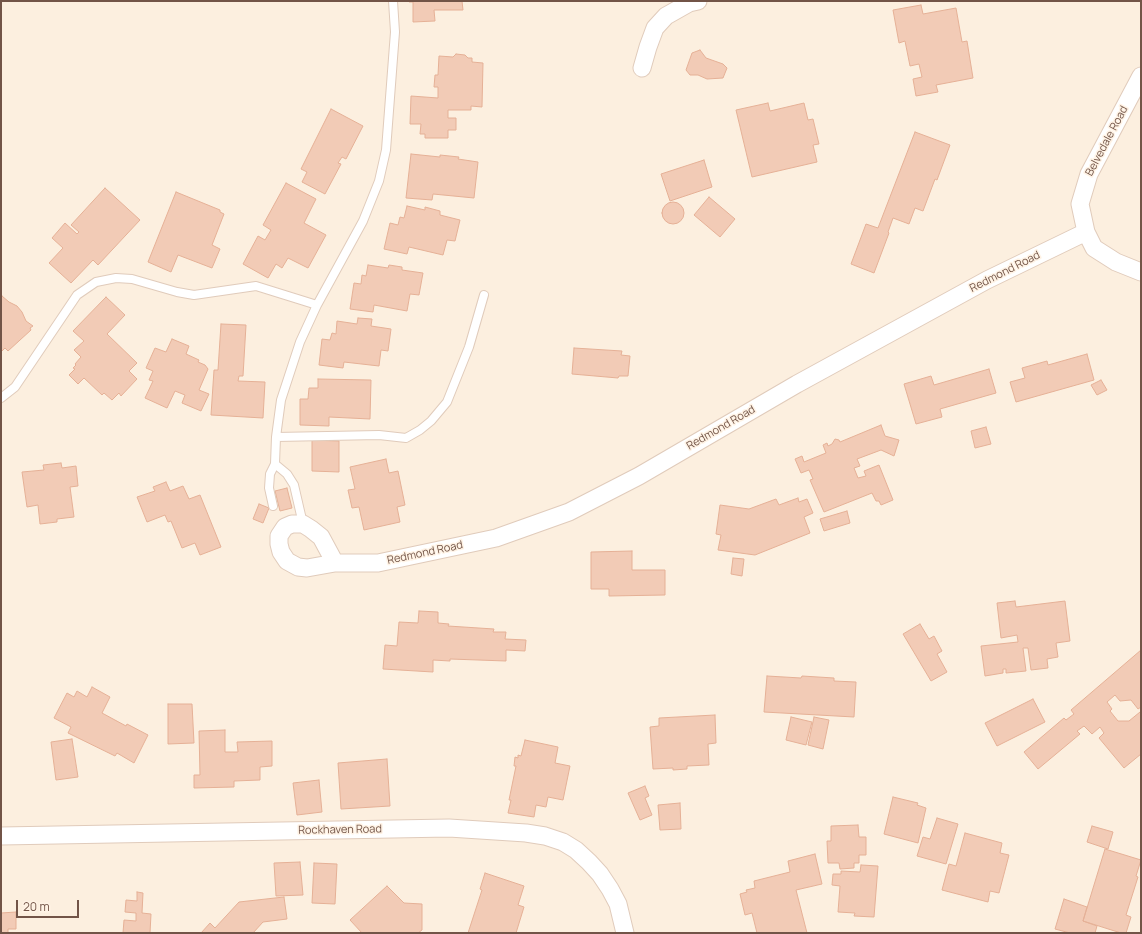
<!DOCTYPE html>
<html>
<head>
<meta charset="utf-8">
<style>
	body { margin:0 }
	#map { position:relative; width:1142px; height:934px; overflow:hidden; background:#fcefdf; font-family:Manrope,sans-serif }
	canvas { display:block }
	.frame { position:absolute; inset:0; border:2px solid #725447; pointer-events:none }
	.scale { position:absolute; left:16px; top:900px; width:63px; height:18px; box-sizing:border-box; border:2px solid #725447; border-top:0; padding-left:5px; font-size:12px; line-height:14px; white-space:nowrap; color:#725447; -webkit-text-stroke:3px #fff3e5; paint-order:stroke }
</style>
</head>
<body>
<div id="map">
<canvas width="1142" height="934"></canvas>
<div class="frame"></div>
<div class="scale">20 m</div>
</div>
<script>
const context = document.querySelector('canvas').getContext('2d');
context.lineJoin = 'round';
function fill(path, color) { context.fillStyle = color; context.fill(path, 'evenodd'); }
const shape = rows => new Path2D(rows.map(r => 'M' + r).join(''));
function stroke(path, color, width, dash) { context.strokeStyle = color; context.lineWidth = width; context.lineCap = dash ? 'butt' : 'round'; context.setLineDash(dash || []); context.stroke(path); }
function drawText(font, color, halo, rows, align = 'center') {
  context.font = font + ' Manrope,sans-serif'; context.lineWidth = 3; context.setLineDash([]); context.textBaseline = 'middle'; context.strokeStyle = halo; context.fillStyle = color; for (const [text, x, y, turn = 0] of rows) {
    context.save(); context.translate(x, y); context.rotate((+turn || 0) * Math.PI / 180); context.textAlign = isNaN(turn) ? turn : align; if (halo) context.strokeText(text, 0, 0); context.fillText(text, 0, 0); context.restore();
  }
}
const building = shape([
	[409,1,462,1,463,10,434,10,435,21,413,22,413,2,409,2,409,1],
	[921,5,923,14,956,8,962,42,967,41,973,78,936,85,938,92,916,96,913,79,922,77,919,64,910,66,905,41,899,43,893,10,921,5],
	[700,50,706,58,723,64,727,68,723,78,707,79,698,75,690,75,686,70,692,53,700,50],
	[456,54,465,55,468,58,472,58,472,62,483,63,482,107,471,106,471,110,448,110,448,118,456,118,456,130,448,130,448,138,425,138,425,134,420,134,421,124,410,124,411,96,438,98,438,87,434,87,435,75,438,75,439,56,453,57,456,54],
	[768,103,770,111,804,103,808,120,813,119,819,144,813,145,817,162,752,177,736,110,768,103],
	[331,109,363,126,346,159,342,157,338,163,341,164,325,194,302,182,307,172,301,169,331,109],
	[915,132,950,145,937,180,935,179,923,211,915,208,909,224,893,218,888,232,889,233,874,273,851,264,866,224,878,228,915,132],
	[411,154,440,157,440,155,459,157,458,159,478,162,474,198,433,194,432,200,406,198,411,154],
	[704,160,712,187,670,201,661,174,704,160],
	[286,183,316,199,304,223,326,235,308,268,288,258,282,268,276,264,268,278,243,264,258,236,265,240,271,230,263,225,286,183],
	[105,188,140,220,98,265,93,260,71,283,49,263,63,248,52,238,65,223,77,234,79,232,71,225,105,188],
	[176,192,220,210,220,212,224,214,212,245,220,249,212,268,178,255,171,272,148,262,176,192],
	[709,197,735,219,720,237,694,215,709,197],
	'662 213a11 11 0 1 1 22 0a11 11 0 1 1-22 0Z',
	[407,206,425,210,425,207,440,211,440,215,460,220,455,241,447,240,443,255,409,247,407,254,384,249,390,223,398,225,400,217,404,218,407,206],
	[368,265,388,268,389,265,402,267,402,270,423,273,419,295,410,294,407,311,374,305,373,312,350,309,354,283,361,284,362,275,366,276,368,265],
	[2,296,9,302,17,306,22,312,26,321,33,326,30,328,31,330,8,351,5,348,1,352,1,297,2,296],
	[106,297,125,315,107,334,137,363,129,371,137,379,121,396,119,393,112,400,104,393,102,395,84,378,78,384,69,375,75,369,73,368,76,365,75,364,81,357,74,350,84,341,73,331,106,297],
	[358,318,372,319,371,326,391,329,388,351,381,350,379,366,344,362,343,368,319,365,322,339,330,340,332,333,336,334,337,321,357,324,358,318],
	[221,324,246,325,243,376,239,376,238,381,265,382,263,418,211,415,214,370,218,370,221,324],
	[172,339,189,346,186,354,199,360,198,362,205,365,208,369,199,390,209,394,201,411,182,403,185,395,175,391,167,408,145,398,153,381,149,380,153,371,146,368,155,348,166,352,172,339],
	[574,348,622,351,621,355,630,356,628,376,619,376,618,378,572,374,574,348],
	[1087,354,1094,380,1016,402,1010,382,1025,378,1022,368,1047,361,1048,365,1087,354],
	[989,369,996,393,940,409,942,417,916,424,904,384,931,376,934,385,989,369],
	[318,379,371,380,370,419,329,417,329,426,300,425,300,399,308,399,309,388,318,388,318,379],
	[1101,380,1107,390,1097,395,1091,385,1101,380],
	[881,425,885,436,899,440,894,456,881,450,857,459,860,466,854,468,858,478,866,476,864,471,879,465,893,500,881,505,879,501,876,501,872,493,824,512,810,480,813,479,809,470,801,473,795,459,802,456,804,462,826,453,823,445,827,443,828,446,832,444,835,439,839,440,840,442,881,425],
	[986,427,991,444,975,448,971,431,986,427],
	[312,440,339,441,339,472,312,471,312,440],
	[386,459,389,473,398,471,405,505,397,507,400,522,364,530,359,507,352,508,348,490,355,489,350,467,386,459],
	[61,463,62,468,76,466,78,486,70,487,74,517,57,519,57,522,40,524,38,505,27,507,22,472,44,470,43,465,61,463],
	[166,482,170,491,183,486,189,499,200,495,221,547,200,555,195,543,182,548,171,521,168,522,165,515,147,522,137,497,155,491,153,487,166,482],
	[287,488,292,508,280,511,275,491,287,488],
	[798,498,799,502,807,499,813,513,804,517,810,533,755,555,718,550,721,535,716,534,720,505,749,509,776,499,779,505,798,498],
	[259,504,269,508,263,523,253,519,259,504],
	[847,511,850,523,824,531,820,519,847,511],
	[632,551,632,570,665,570,665,595,609,596,609,589,591,589,591,552,632,551],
	[733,558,744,559,742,576,731,574,733,558],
	[1015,601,1016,607,1065,601,1070,641,1056,643,1058,657,1047,659,1048,668,1031,670,1028,648,1023,648,1026,671,1006,673,1006,669,1003,669,1003,673,985,676,981,646,1018,642,1017,635,1001,638,997,603,1015,601],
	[419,611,438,612,438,623,449,624,448,626,494,629,493,632,506,632,505,639,526,640,525,651,506,650,506,661,450,659,450,661,433,660,433,672,383,669,385,645,397,646,399,622,418,623,419,611],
	[920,624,929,639,934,636,942,651,937,654,947,672,931,681,903,634,920,624],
	[1141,650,1141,707,1138,709,1131,700,1120,701,1115,695,1107,702,1112,709,1110,711,1118,721,1129,721,1140,712,1141,714,1141,754,1124,768,1099,738,1104,733,1100,727,1092,734,1084,726,1077,731,1080,734,1038,769,1024,752,1064,718,1066,720,1074,714,1071,710,1141,650],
	[767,676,801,678,802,676,834,678,834,681,856,682,854,717,764,712,767,676],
	[92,687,110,697,102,713,126,726,127,724,148,735,134,763,117,753,115,756,68,733,71,727,54,718,67,693,74,697,77,691,87,697,92,687],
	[1033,699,1045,722,997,746,985,723,1033,699],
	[168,704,192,704,194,743,168,744,168,704],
	[715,715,716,743,708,744,709,765,687,766,687,769,673,770,673,768,653,769,650,727,659,726,659,718,715,715],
	[791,717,812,722,806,745,786,740,791,717],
	[814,717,829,720,823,749,808,745,814,717],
	[225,730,225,752,238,752,237,742,272,741,272,766,260,767,260,780,234,781,234,787,194,788,194,775,200,775,199,731,225,730],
	[72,739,78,777,56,780,51,742,72,739],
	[525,740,558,747,555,763,570,766,563,800,548,797,546,807,536,805,534,817,508,813,511,800,509,800,516,766,514,766,515,757,518,758,518,755,521,756,525,740],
	[387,759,390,806,341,809,338,763,387,759],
	[319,780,322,812,297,815,293,783,319,780],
	[645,786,649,796,645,798,652,815,640,820,628,793,645,786],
	[893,797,918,803,917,805,926,808,918,843,884,834,893,797],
	[680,803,681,829,660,830,658,805,680,803],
	[937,818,958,824,946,864,917,856,923,837,930,839,937,818],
	[858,825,859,837,866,837,866,855,859,855,859,863,854,863,854,868,840,869,839,863,828,863,827,841,831,841,831,826,858,825],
	[1092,826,1113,832,1108,849,1087,842,1092,826],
	[965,833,1002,843,1000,853,1009,855,999,893,990,891,988,902,942,890,949,864,956,866,965,833],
	[1105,849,1141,860,1136,876,1138,877,1126,915,1131,917,1126,933,1121,933,1083,921,1105,849],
	[815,854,822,884,796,890,807,933,757,933,752,913,745,915,740,894,747,892,746,890,755,888,754,881,790,872,788,861,815,854],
	[300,862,303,895,276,896,274,863,300,862],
	[314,863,337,864,335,904,312,903,314,863],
	[861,865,878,866,874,917,854,916,855,913,838,912,840,886,832,885,833,874,841,874,841,871,860,872,861,865],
	[485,873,524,886,518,905,524,907,516,933,468,933,482,890,480,889,485,873],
	[387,886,404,903,422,904,422,930,418,933,362,933,350,920,387,886],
	[137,892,143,893,142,913,151,914,150,933,123,933,124,920,136,921,136,913,125,912,126,900,137,901,137,892],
	[284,897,287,919,263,922,253,933,201,933,210,923,215,928,239,902,284,897],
	[1064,899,1087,907,1083,921,1097,926,1095,933,1070,933,1055,929,1064,899],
	[16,912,16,929,8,929,8,933,1,933,1,913,16,912]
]);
const lane = shape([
	[1,398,15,387,77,295,96,282,116,278,132,279,177,292,194,295,256,286,317,305],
	[276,437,379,435,406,438,420,430,431,421,447,402,469,347,484,295],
	[275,464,276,437,281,400,300,342,317,305,363,221,379,181,386,150,395,32,393,1],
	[273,506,269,488,270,474,275,464,287,474,294,485,303,524]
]);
const street = shape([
	[642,68,648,47,655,28,666,16,689,3,698,1],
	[1141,76,1089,174,1080,204,1086,232,1094,248,1116,262,1141,272],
	[335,563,321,537,311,529,303,524,292,524,285,527,279,536,279,544,281,552,287,561,298,567,307,568,335,563,378,563,496,538,569,512,639,476,797,384,987,280,1086,232],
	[1,836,449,828,526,833,545,836,563,842,576,850,589,862,600,874,610,889,618,904,625,933]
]);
const streetNames = [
	["Belvedale Road",1107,141,-62],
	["Redmond Road",1005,272,-27],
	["Redmond Road",721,428,-30],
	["Redmond Road",425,553,-12],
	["Rockhaven Road",340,830,-1]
];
fill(building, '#f2cbb6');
stroke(building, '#e5b096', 1);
stroke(lane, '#e0cbbb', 10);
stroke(street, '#e0cbbb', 19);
stroke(lane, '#fff', 8);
stroke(street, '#fff', 17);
drawText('11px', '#725447', '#fff3e5', streetNames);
</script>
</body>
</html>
